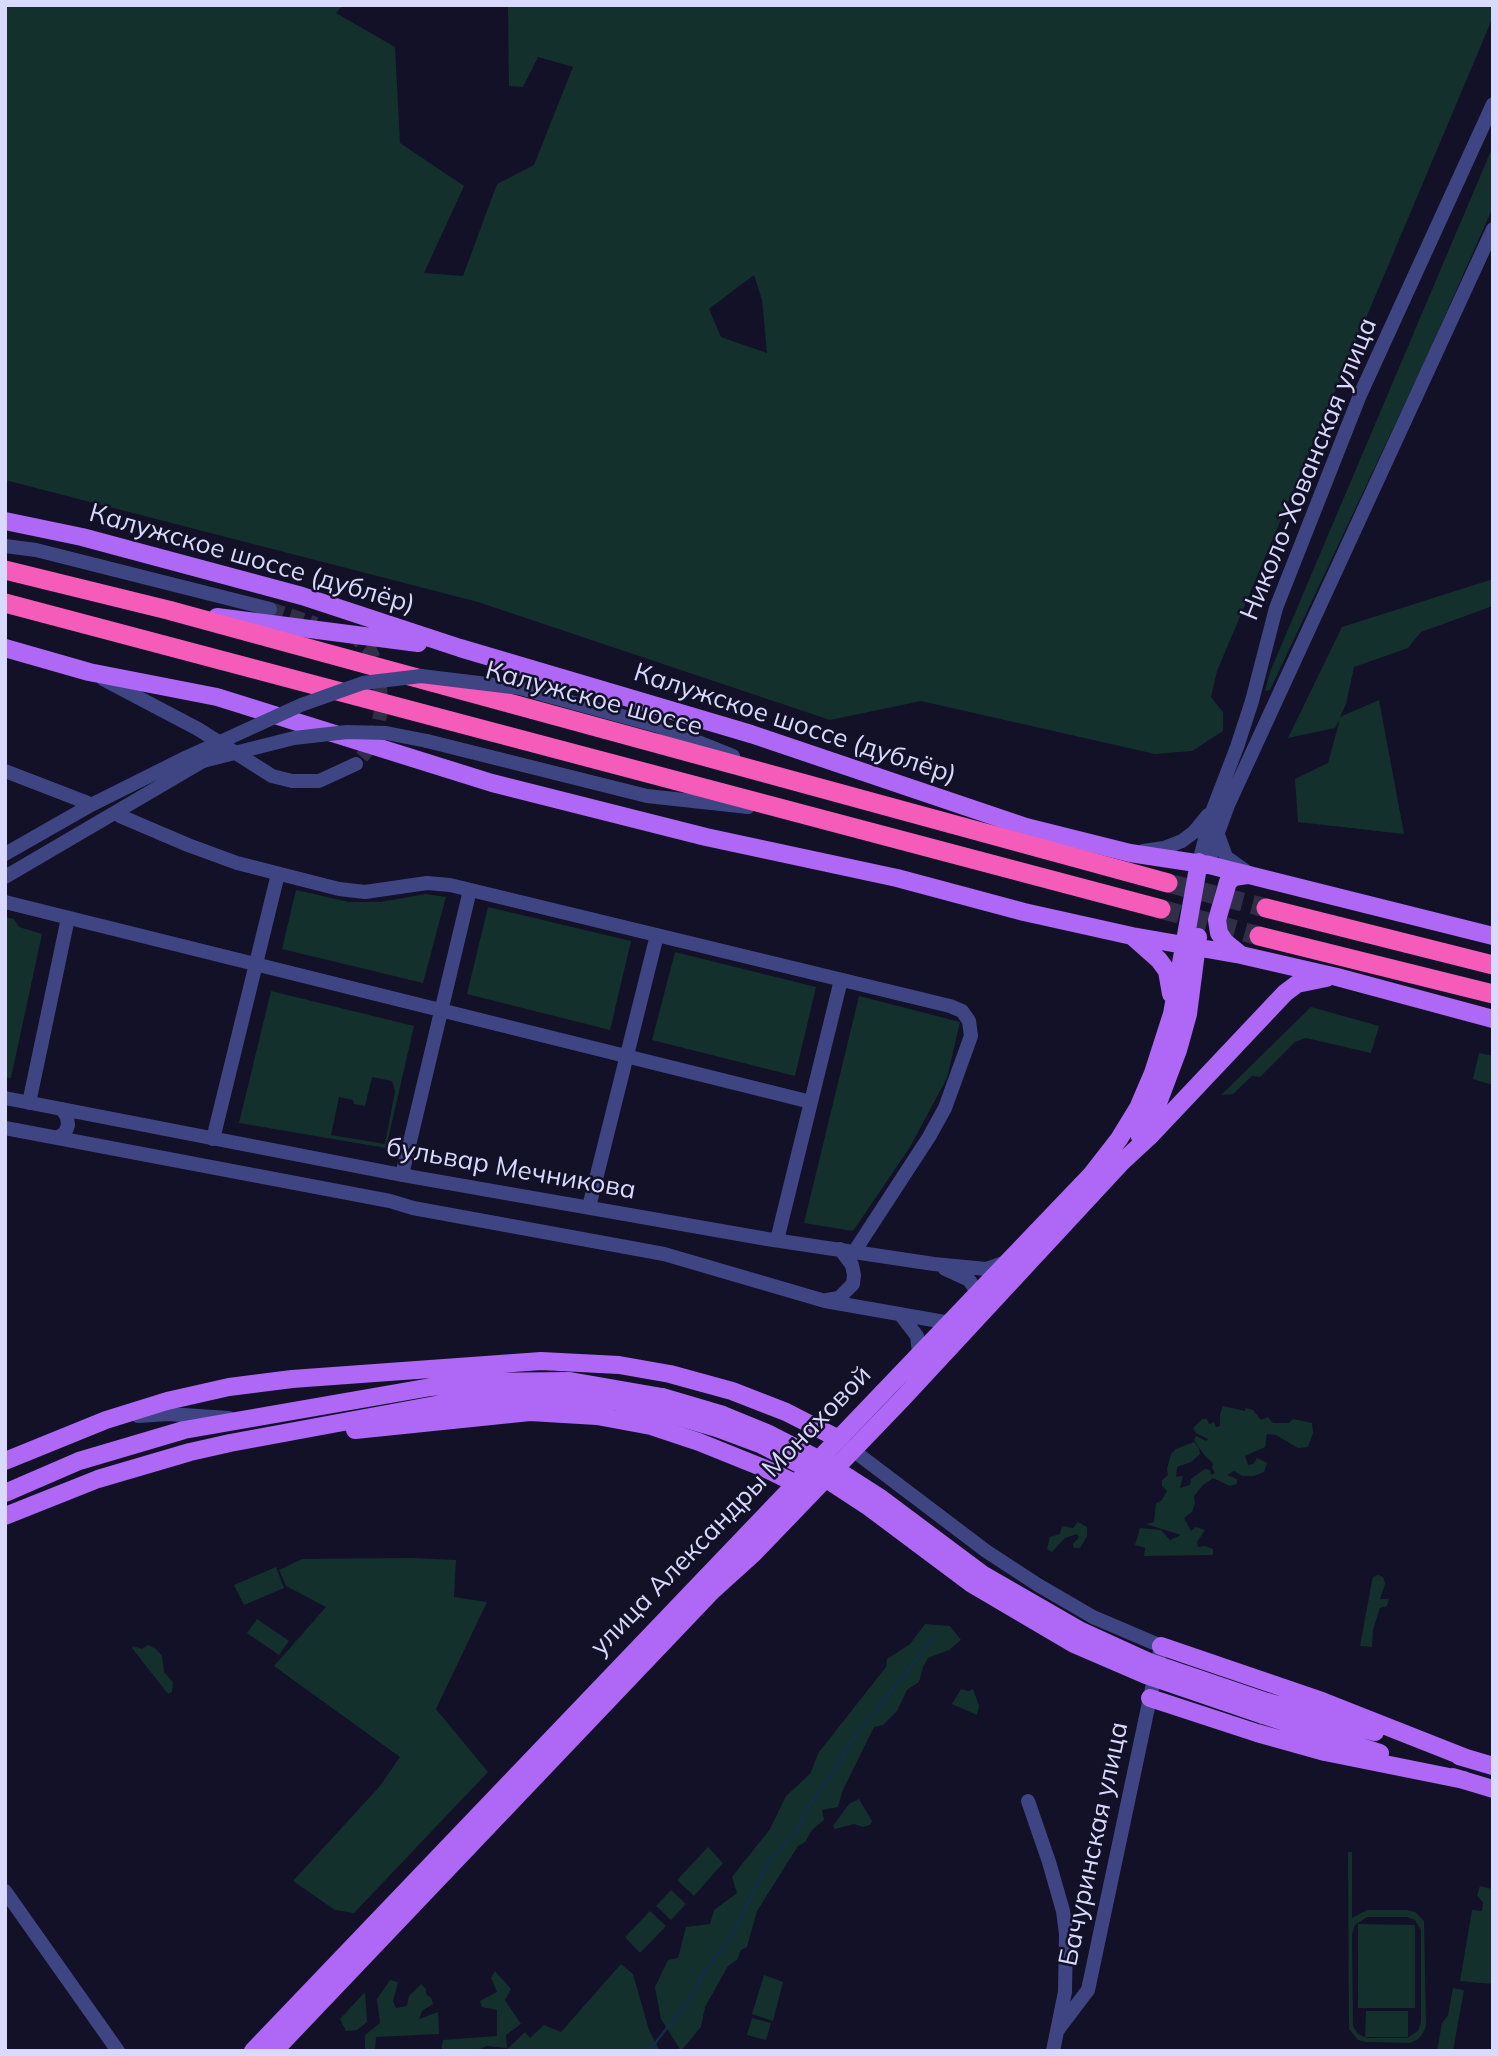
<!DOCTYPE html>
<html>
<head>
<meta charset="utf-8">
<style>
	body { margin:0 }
	#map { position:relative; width:1498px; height:2056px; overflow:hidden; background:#121127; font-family:Mulish,sans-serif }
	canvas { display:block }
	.frame { position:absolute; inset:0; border:7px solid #d9d9fd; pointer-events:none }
</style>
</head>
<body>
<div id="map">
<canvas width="1498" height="2056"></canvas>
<div class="frame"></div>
</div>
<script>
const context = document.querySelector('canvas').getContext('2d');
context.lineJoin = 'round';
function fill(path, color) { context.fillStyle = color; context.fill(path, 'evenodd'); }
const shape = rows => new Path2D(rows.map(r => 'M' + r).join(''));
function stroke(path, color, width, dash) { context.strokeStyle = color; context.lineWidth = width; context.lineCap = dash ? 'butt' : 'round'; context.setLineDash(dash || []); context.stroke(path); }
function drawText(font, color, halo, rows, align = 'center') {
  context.font = font + ' Mulish,sans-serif'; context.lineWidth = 5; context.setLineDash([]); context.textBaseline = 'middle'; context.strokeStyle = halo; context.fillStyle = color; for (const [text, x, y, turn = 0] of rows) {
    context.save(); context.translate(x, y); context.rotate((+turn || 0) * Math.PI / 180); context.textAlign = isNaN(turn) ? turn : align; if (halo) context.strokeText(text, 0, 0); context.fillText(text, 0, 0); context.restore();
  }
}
const green = shape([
	[5,5,343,5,336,13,395,47,400,143,464,186,424,273,463,276,497,184,534,165,573,67,538,57,523,87,509,86,508,5,1493,5,1493,17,1217,671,1211,697,1223,712,1223,731,1192,751,1155,754,921,701,830,720,478,602,5,480],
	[754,275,762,300,767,353,721,337,709,309],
	[1493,146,1493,207,1429,352,1270,690,1265,691,1270,672],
	[1493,579,1493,606,1421,632,1408,648,1354,667,1346,704,1340,717,1379,700,1404,834,1298,822,1295,779,1328,763,1340,719,1335,728,1288,738,1342,627],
	[296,890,349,902,380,902,426,894,446,897,423,983,282,949],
	[488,907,631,941,610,1030,467,994],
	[5,917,14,919,19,927,42,934,11,1078,5,1077],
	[675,952,816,987,795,1076,652,1040],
	[271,991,414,1026,386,1148,239,1123],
	[372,1077,392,1081,395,1091,385,1144,331,1135,339,1097,353,1100,354,1104,365,1106],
	[859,996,960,1022,947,1078,910,1147,853,1231,804,1223],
	[1311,1007,1379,1026,1371,1053,1306,1038,1295,1042,1260,1077,1252,1076,1233,1094,1221,1095],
	[1479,1053,1493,1056,1493,1085,1473,1079],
	[1223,1406,1245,1411,1246,1408,1253,1410,1261,1420,1268,1417,1273,1423,1289,1423,1293,1419,1312,1423,1313,1433,1308,1447,1298,1448,1276,1435,1267,1434,1265,1447,1245,1456,1248,1465,1253,1464,1257,1458,1267,1463,1264,1472,1254,1476,1242,1476,1234,1471,1227,1475,1237,1479,1237,1484,1230,1486,1213,1478,1203,1485,1194,1496,1195,1503,1192,1512,1184,1518,1191,1531,1196,1527,1205,1530,1197,1542,1198,1547,1205,1546,1213,1549,1213,1555,1144,1556,1145,1548,1135,1545,1140,1528,1161,1530,1170,1540,1181,1535,1146,1524,1154,1522,1156,1503,1161,1501,1167,1491,1162,1486,1162,1480,1168,1475,1167,1469,1171,1454,1176,1449,1194,1442,1199,1448,1200,1454,1191,1462,1177,1467,1176,1477,1183,1476,1180,1488,1190,1485,1191,1479,1205,1469,1210,1470,1211,1475,1215,1473,1212,1468,1213,1463,1205,1456,1194,1440,1196,1436,1206,1441,1208,1439,1196,1433,1193,1428,1202,1419,1207,1419,1209,1424,1214,1422,1216,1427,1220,1426,1220,1414],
	[1078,1522,1087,1527,1087,1536,1080,1548,1074,1548,1073,1544,1079,1537,1077,1534,1065,1538,1052,1552,1047,1549,1050,1537,1060,1534,1062,1526,1073,1528],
	[411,1558,456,1560,454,1597,487,1602,436,1709,488,1772,354,1913,335,1910,293,1881,380,1786,400,1757,274,1666,326,1607,286,1586,279,1570,302,1559],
	[276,1567,284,1588,244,1605,234,1585],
	[1378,1575,1383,1577,1385,1584,1380,1599,1389,1599,1387,1606,1380,1608,1373,1630,1372,1647,1360,1646,1372,1581,1373,1577],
	[257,1619,289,1641,279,1655,247,1633],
	[925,1624,950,1626,961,1640,949,1650,928,1658,923,1667,919,1682,907,1690,897,1711,883,1725,874,1727,842,1792,838,1807,822,1810,824,1820,812,1830,805,1842,798,1846,757,1911,747,1947,741,1950,737,1960,728,1966,705,2007,701,2027,681,2051,661,2019,655,1987,668,1960,678,1958,686,1927,710,1924,714,1910,737,1893,732,1877,770,1829,786,1796,810,1774,819,1752,886,1667,887,1659,910,1644],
	[148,1645,156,1649,162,1656,164,1672,173,1682,172,1692,168,1694,132,1648,133,1646,142,1649],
	[961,1689,969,1691,973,1689,979,1706,977,1715,952,1704],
	[859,1799,872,1821,870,1825,863,1827,854,1824,835,1829,833,1826,849,1804],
	[708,1847,723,1863,694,1896,677,1880],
	[1348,1852,1352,1852,1352,1918,1367,1910,1407,1910,1415,1912,1424,1921,1426,2026,1423,2033,1418,2039,1410,2043,1366,2042,1358,2040,1349,2029],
	[1367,1917,1407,1917,1415,1920,1421,1930,1421,2022,1418,2031,1407,2038,1367,2038,1358,2034,1353,2026,1352,1934,1355,1925],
	[1480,1886,1493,1889,1493,1984,1460,1981,1472,1910,1482,1911,1483,1902,1477,1896],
	[671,1890,686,1904,671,1920,656,1906],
	[650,1911,666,1926,640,1953,625,1937],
	[1358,1924,1415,1925,1415,2008,1358,2008],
	[621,1964,633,1974,649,2030,660,2051,505,2051,525,2032,530,2038,544,2025,561,2032],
	[495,1971,511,1989,505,2000,521,2024,506,2035,507,2048,487,2046,475,2051,441,2051,443,2040,497,2036,497,2010,482,2007,480,2001,497,1992,491,1978],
	[764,1975,783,1982,773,2021,752,2014],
	[390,1980,398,1982,393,2001,396,2008,407,2006,409,1996,421,1984,426,1989,426,1994,431,1998,433,2004,422,2011,419,2019,438,2012,439,2034,376,2037,375,2051,365,2051,365,2035,380,2023,377,1999],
	[1453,1988,1464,1990,1453,2051,1437,2051,1442,2023,1448,2015],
	[365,1992,367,2022,357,2030,346,2031,340,2019],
	[1366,2011,1408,2011,1408,2037,1365,2037],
	[752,2018,771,2023,766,2040,747,2035]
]);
const stream = shape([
	[645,2051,656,2042,693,1994,705,1971,731,1936,770,1859,796,1831,809,1806,839,1764,850,1743,935,1636]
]);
const minorTunnel = shape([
	[270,609,316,624],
	[349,635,356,638,370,650,378,667,380,684,381,711,376,735,366,752,356,764]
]);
const highwayTunnel = shape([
	[1168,883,1266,908],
	[1161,909,1259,936]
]);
const minor = shape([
	[5,546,36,550,270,609],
	[103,679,198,729,272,776,292,781,319,781,356,764],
	[545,695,658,726,733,756],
	[427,741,647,796,748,807],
	[5,771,88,803],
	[120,816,188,845,237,863,339,889,365,892,427,883,450,885,950,1006,962,1011,969,1021,971,1036,945,1108,929,1137,854,1252],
	[1218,835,1226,857,1247,872],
	[1143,851,1164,848,1182,841,1194,832,1208,815],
	[5,854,91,805,185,758],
	[1199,862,1212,812,1237,747,1252,701,1276,608,1360,395,1493,104],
	[1209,865,1213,846,1228,805,1493,229],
	[5,877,203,761],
	[5,902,811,1102],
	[5,1098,402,1175,767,1239,934,1264,986,1269,1006,1262],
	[29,1103,68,918],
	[5,1128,390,1201,413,1208,664,1254,825,1301,956,1324],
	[57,1138,65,1133,68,1125,67,1117,62,1109],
	[213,1139,278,874],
	[402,1175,470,890],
	[589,1207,657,935],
	[777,1240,841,980],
	[945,1269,969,1280,982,1299],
	[827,1300,839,1298,853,1284,854,1275,852,1265,840,1249],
	[900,1314,917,1336,919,1352],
	[138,1416,168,1414,229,1418],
	[846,1445,986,1551,1038,1585,1093,1617,1161,1646,1088,1990,1057,2031],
	[1028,1801,1049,1862,1063,1911,1066,1934,1065,1992,1053,2051],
	[5,1891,118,2051]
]);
const major = shape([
	[5,521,82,537,302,596,460,648,751,734,1026,827,1130,853,1209,865,1493,936],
	[217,617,418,643],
	[5,648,89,672,217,697,492,783,706,837,897,878,1024,912,1132,936,1241,955,1337,977,1493,1019],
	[1132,936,1159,960,1167,971,1171,994],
	[1241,955,1225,942,1219,933,1217,920,1228,882,1234,877,1247,875],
	[1140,1137,1155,1111,1178,1050,1188,1014,1198,937],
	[355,1430,530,1412,597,1416,651,1426,699,1442,766,1469,803,1487],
	[5,1461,106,1420,167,1401,229,1387,292,1379,541,1361,619,1365,670,1374,732,1391,786,1412,837,1438],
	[5,1493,79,1461,184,1430,431,1387,475,1382,570,1381,662,1397],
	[5,1516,98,1479,190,1452,230,1443,446,1403,488,1399,574,1397,615,1401,659,1411],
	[1161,1646,1322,1701,1469,1759],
	[1150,1698,1257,1733,1325,1752,1464,1780],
	[1267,1702,1375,1732],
	[1263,1715,1380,1753],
	[1459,1756,1493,1766],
	[1453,1777,1493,1789],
	[253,2051,1091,1175,1119,1139,1138,1108,1153,1073,1172,1014,1199,862],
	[274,2051,712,1591,754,1553,903,1398,1122,1162,1149,1137,1285,993,1297,984,1326,978]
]);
const highway = shape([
	[5,570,168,610,1168,883],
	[5,603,1161,909],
	[1266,908,1493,965],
	[1259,936,1493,994]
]);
const minorBridge = shape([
	[185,758,301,705,363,683,421,676,520,688,545,695],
	[203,761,294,738,347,732,386,733,427,741]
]);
const majorBridge = shape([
	[662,1397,723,1415,767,1433,826,1463,879,1497,982,1574,1081,1631,1149,1662,1267,1702],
	[659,1411,717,1428,760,1444,817,1473,869,1507,972,1584,1074,1644,1146,1675,1263,1715]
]);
const streetNames = [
	["Николо-Хованская улица",1309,469,-68],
	["Калужское шоссе (дублёр)",252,559,16],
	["Калужское шоссе",594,699,15],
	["Калужское шоссе (дублёр)",795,724,18],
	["бульвар Мечникова",511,1169,10],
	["улица Александры Монаховой",731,1511,-46],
	["Бачуринская улица",1094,1844,-78]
];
fill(green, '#14302c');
stroke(stream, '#122d4a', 2.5);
stroke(minorTunnel, '#302f47', 14, [14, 7]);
stroke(highwayTunnel, '#302f47', 19, [19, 10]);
stroke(minor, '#3f4583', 14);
stroke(major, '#af67f6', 18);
stroke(highway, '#f55bb8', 19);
stroke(minorBridge, '#3f4583', 14);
stroke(majorBridge, '#af67f6', 18);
drawText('26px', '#d9d9fd', '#121127', streetNames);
</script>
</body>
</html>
